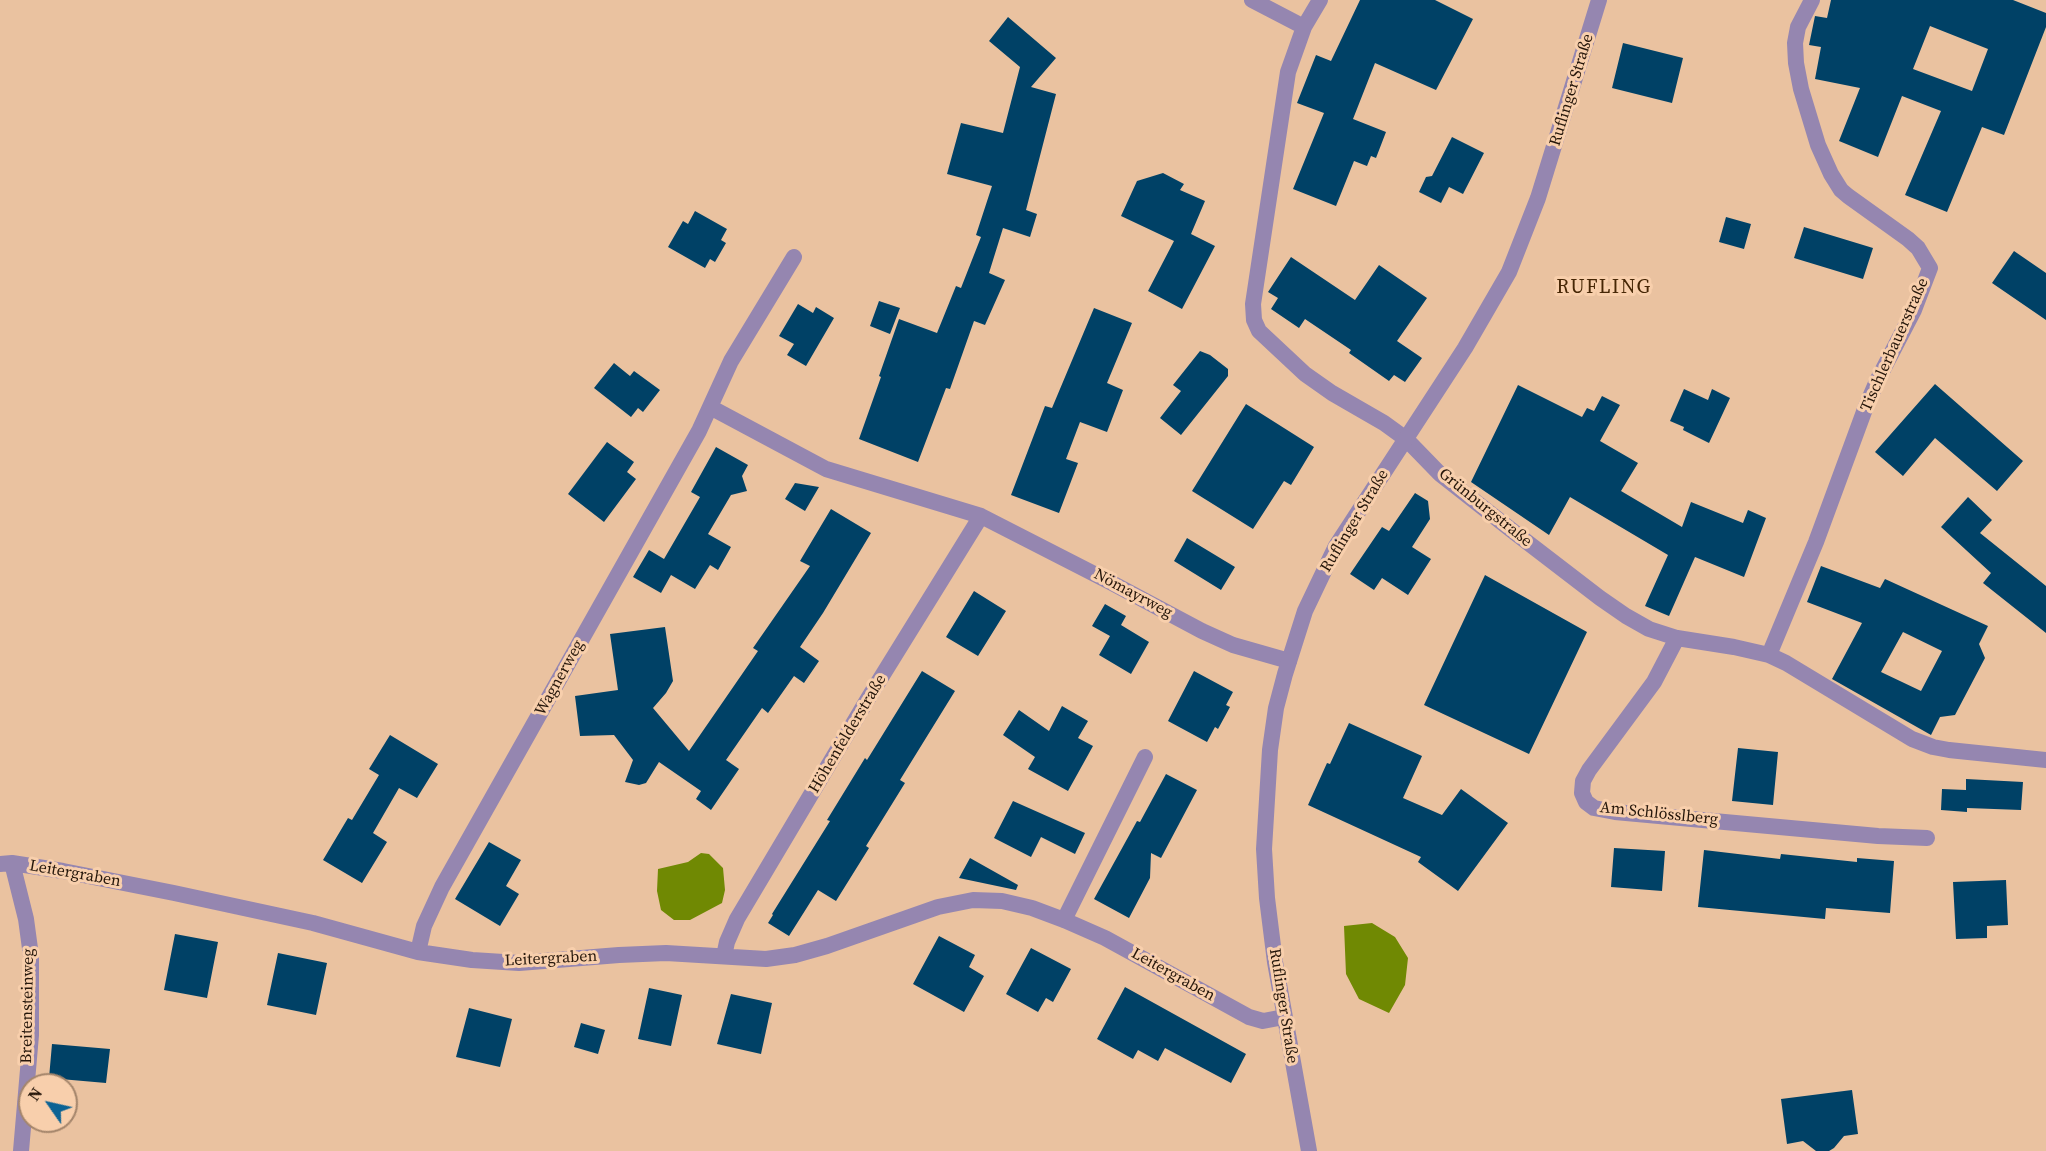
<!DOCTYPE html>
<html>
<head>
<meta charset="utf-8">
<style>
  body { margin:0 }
  #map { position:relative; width:2046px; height:1151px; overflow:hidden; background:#eac2a0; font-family:"Source Serif 4",serif }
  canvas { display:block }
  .north { position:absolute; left:18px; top:1073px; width:60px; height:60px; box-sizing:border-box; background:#f8cfac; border:2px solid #a4856b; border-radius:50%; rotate:304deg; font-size:16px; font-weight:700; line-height:24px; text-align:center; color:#25160a }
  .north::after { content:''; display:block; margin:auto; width:21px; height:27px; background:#0c6394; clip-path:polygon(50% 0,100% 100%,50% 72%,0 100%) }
</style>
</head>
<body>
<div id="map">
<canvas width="2046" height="1151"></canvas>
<div class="north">N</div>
</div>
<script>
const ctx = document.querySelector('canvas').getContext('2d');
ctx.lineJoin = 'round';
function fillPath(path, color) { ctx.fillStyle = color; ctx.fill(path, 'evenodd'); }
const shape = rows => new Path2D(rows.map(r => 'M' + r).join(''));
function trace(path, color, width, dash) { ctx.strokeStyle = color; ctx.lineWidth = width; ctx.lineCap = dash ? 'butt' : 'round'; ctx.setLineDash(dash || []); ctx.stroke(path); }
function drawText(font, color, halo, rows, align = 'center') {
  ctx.font = font + ' "Source Serif 4",serif'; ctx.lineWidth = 6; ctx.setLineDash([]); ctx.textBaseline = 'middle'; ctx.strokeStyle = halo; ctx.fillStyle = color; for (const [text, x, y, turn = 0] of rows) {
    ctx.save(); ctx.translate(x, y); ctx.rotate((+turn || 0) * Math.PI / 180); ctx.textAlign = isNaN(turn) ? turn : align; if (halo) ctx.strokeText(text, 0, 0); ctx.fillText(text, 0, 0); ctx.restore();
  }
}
const water = shape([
  [701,853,709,854,723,868,725,890,722,903,690,920,674,920,661,910,657,891,658,869,688,862],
  [1372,923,1395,937,1408,958,1405,985,1389,1013,1359,999,1346,974,1344,926]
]);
const building = shape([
  [1360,0,1435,0,1473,19,1436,90,1375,63,1353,119,1386,132,1376,158,1371,156,1367,166,1354,161,1336,206,1293,189,1324,113,1297,103,1316,55,1331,61],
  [1831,0,2013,0,2046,13,2046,27,2004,135,1982,127,1947,212,1905,195,1941,111,1902,96,1878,157,1839,141,1860,88,1815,79,1821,47,1809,45,1815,16,1827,18],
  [1930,26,1988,49,1972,91,1913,69],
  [1008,17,1056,58,1031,87,1056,94,1026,210,1037,214,1030,237,1003,228,989,273,1005,280,985,325,974,321,950,389,946,388,918,462,859,439,881,377,879,376,899,319,937,333,956,286,961,288,981,237,976,235,992,186,947,174,961,123,1003,133,1020,67,989,41],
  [1623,43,1683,58,1672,103,1612,88],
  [1452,137,1484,153,1463,194,1449,187,1441,203,1419,192,1426,177,1432,176],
  [1163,173,1184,184,1180,190,1205,201,1191,234,1215,246,1182,309,1148,291,1174,241,1121,216,1137,181],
  [695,211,727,229,721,240,726,243,715,262,710,259,705,268,668,247,683,221,688,224],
  [1726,217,1751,224,1744,249,1719,242],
  [1804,227,1873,248,1863,279,1794,258],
  [2014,251,2046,273,2046,320,1992,283],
  [1291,257,1355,300,1379,265,1427,298,1397,341,1422,358,1405,382,1394,375,1389,381,1349,353,1351,350,1305,319,1299,328,1271,309,1278,298,1268,292],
  [879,301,900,308,890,334,870,326],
  [798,304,813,313,816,307,834,318,806,366,787,355,794,344,779,336],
  [1094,308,1132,323,1107,383,1123,390,1107,432,1080,422,1066,459,1078,463,1059,513,1011,495,1045,406,1052,408],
  [1200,351,1210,355,1228,369,1228,376,1181,435,1160,418,1181,391,1173,385],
  [614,363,630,376,634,371,660,390,643,412,638,408,631,417,594,388],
  [1935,384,2023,461,1997,491,1935,438,1903,476,1875,452],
  [1518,385,1582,417,1587,408,1594,411,1602,396,1620,405,1600,441,1638,463,1621,491,1682,527,1691,502,1743,523,1748,510,1766,518,1744,577,1695,557,1669,616,1645,606,1668,555,1570,497,1549,535,1471,482],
  [1684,389,1708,400,1712,389,1730,398,1709,443,1683,430,1684,427,1670,421],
  [1246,404,1314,447,1291,485,1284,481,1253,529,1192,491],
  [607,442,634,462,627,472,636,479,604,522,568,494],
  [716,447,748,465,742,476,747,491,731,495,708,534,731,547,718,570,710,565,695,589,671,575,661,593,633,577,649,550,664,559,700,497,691,492],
  [795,483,819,487,805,511,785,499],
  [1415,493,1428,501,1430,519,1412,547,1431,559,1408,595,1382,578,1374,590,1350,574,1382,527,1389,531],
  [1968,497,1992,520,1980,533,2046,586,2046,633,1983,583,1991,573,1941,527],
  [831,509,871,533,823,613,800,647,819,661,804,683,794,676,768,713,762,708,726,760,739,769,711,810,696,799,701,791,659,762,646,783,639,785,625,782,633,760,614,735,580,736,575,696,618,690,610,634,665,627,673,681,666,693,653,708,689,751,758,651,753,648,810,566,800,561],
  [1187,538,1235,567,1221,590,1174,561],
  [1821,566,1880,588,1885,579,1988,626,1979,644,1985,658,1955,715,1940,717,1931,735,1832,679,1862,623,1807,602],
  [1903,632,1942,651,1921,691,1881,672],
  [1485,575,1587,632,1529,754,1424,705],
  [974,591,1006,611,978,656,946,637],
  [1105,604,1126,616,1121,625,1149,642,1131,674,1099,655,1110,636,1092,626],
  [922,671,955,691,900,780,905,783,866,846,869,848,836,901,818,890,789,936,768,923,773,915,772,914,830,821,827,820,865,758,867,760],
  [1194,671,1233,692,1226,705,1230,707,1218,729,1215,727,1207,742,1168,721],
  [1062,706,1088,721,1078,738,1093,746,1068,791,1028,769,1035,757,1003,735,1019,710,1049,731],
  [1349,723,1422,756,1403,798,1442,815,1461,789,1508,823,1458,891,1418,862,1421,857,1308,805,1327,763,1330,764],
  [390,735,438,764,417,798,399,788,373,833,387,842,362,883,323,860,348,818,352,820,379,775,369,769],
  [1738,748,1778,752,1773,805,1732,801],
  [1166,774,1197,790,1161,858,1151,853,1150,878,1129,918,1094,899,1137,821,1140,822],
  [1966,779,2023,782,2021,810,1967,808,1967,812,1941,810,1942,789,1966,790],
  [1013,801,1085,833,1075,854,1041,837,1031,857,994,838],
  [489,842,521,860,506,886,519,894,500,926,455,899],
  [1614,848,1665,851,1662,891,1611,887],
  [1704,850,1780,859,1781,854,1857,862,1857,858,1894,861,1890,913,1826,908,1825,919,1698,907],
  [970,858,1018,885,1016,890,959,878],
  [2006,880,2008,925,1987,926,1987,938,1956,939,1953,882],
  [175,934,218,942,207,998,164,990],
  [939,936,975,955,969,967,984,976,964,1012,913,984],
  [1031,948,1071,969,1053,1002,1046,998,1038,1012,1006,994],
  [278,953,327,963,316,1015,267,1005],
  [1125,987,1246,1054,1231,1083,1165,1048,1158,1061,1138,1050,1133,1059,1097,1039],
  [649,988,682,995,671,1046,638,1039],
  [731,994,772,1003,761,1054,717,1044],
  [469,1008,512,1019,500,1067,456,1057],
  [581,1023,605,1030,598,1054,574,1047],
  [52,1044,110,1049,106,1083,49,1078],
  [1852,1090,1858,1134,1844,1136,1834,1148,1829,1151,1816,1151,1803,1141,1787,1144,1781,1099]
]);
const minor = shape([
  [1252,0,1304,27],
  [1320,0,1304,27,1288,72,1253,304,1254,320,1259,331,1305,374,1332,393,1384,423,1406,439,1440,474,1514,532,1600,598,1626,616,1649,629,1677,638,1734,647,1769,655,1786,663,1912,739,1933,747,1949,750,2046,760],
  [710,407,826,469,981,516,1110,582,1202,631,1233,645,1289,661],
  [1677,638,1654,682,1589,770,1583,781,1582,793,1586,802,1594,808,1615,812,1878,836,1927,838],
  [1769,655,1816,542,1865,409,1877,381,1914,310,1930,268,1918,248,1908,239,1848,196,1841,190,1831,174,1818,145,1801,89,1796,63,1795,43,1798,27,1812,0],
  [12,863,26,919,31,956,31,1035,21,1151],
  [0,864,12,863,63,871,174,893,313,923,418,952,472,960,519,963,619,955,666,953,766,959,795,955,827,946,938,907,973,900,1002,901,1032,908,1064,920,1105,938,1249,1017,1263,1021,1284,1017],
  [1064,920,1145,757],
  [418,952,424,926,442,887,699,431,731,361,794,257],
  [724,956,727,942,737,919,869,697,981,516]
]);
const tertiary = shape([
  [1309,1151,1275,962,1267,898,1264,849,1270,750,1276,708,1285,674,1305,611,1336,546,1465,348,1509,272,1538,198,1599,0]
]);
const streetNames = [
  ["Ruflinger Straße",1572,90,-73],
  ["Tischlerbauerstraße",1895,345,-66],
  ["Grünburgstraße",1485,508,39],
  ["Ruflinger Straße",1355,521,-59],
  ["Nömayrweg",1133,594,28],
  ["Wagnerweg",560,678,-61],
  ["Höhenfelderstraße",848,734,-59],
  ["Am Schlösslberg",1659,814,6],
  ["Leitergraben",75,874,10],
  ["Leitergraben",551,959,-3],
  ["Leitergraben",1173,975,29],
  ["Breitensteinweg",28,1006,-89],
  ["Ruflinger Straße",1283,1006,81]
];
const quarterNames = [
  ["RUFLING",1604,288]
];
fillPath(water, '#708903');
fillPath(building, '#004166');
trace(minor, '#9586b0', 16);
trace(tertiary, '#9586b0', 16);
drawText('16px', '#25160a', '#f8cfac', streetNames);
ctx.letterSpacing = '1.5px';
drawText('20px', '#462605', '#f8cfac', quarterNames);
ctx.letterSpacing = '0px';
</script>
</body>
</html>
